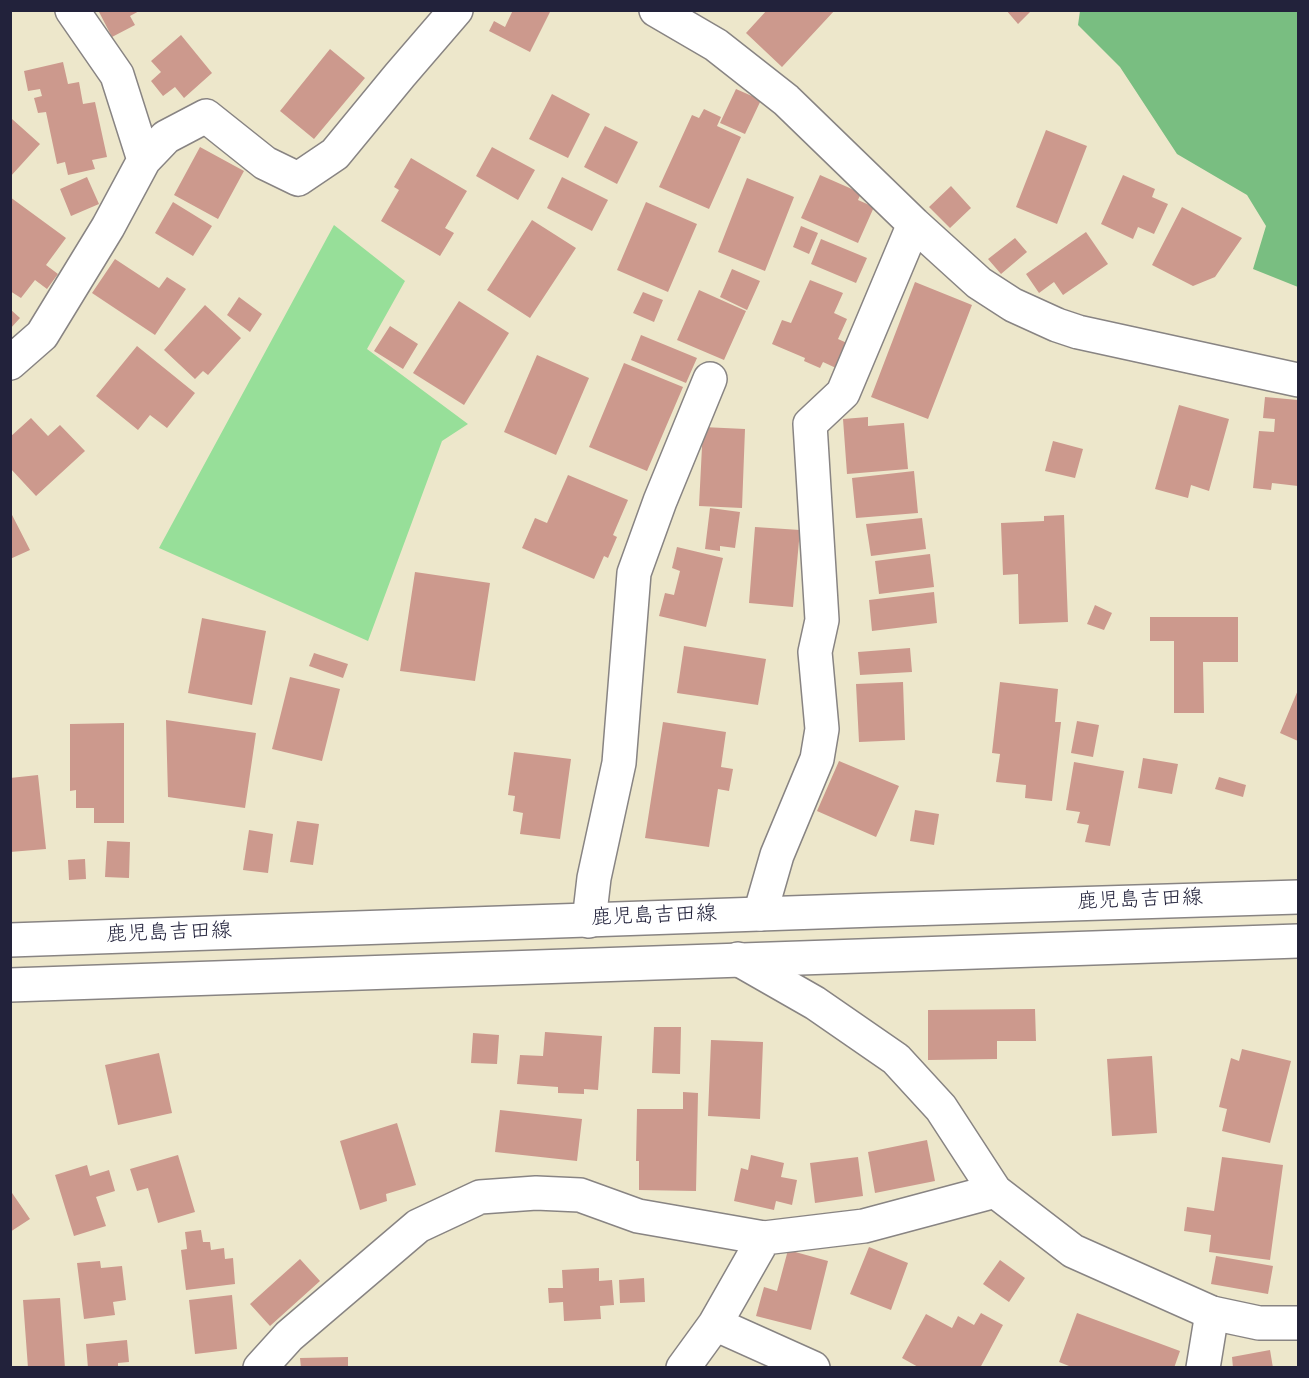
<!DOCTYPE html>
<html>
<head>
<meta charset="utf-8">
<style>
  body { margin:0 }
  #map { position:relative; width:1309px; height:1378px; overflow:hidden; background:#ede7cb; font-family:Kalam,sans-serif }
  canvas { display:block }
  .frame { position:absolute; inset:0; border:12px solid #22223b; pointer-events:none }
</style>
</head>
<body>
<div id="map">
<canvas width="1309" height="1378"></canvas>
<div class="frame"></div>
</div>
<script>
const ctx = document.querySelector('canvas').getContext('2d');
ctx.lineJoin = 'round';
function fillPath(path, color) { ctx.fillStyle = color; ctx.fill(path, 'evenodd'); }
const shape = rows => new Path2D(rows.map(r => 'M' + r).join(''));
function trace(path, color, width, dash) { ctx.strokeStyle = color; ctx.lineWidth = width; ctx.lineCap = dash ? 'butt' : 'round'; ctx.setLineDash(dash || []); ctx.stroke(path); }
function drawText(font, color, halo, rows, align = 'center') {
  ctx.font = font + ' Kalam,"Klee One",sans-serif'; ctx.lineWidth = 4.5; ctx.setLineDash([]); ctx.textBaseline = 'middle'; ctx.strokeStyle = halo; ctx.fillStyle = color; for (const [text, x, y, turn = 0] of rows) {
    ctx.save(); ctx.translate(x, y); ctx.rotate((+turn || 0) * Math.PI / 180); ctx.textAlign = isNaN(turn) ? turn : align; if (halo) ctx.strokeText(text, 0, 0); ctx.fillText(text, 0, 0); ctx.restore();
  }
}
const green = shape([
  [334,225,405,281,367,349,468,424,442,441,368,641,159,548]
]);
const forest = shape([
  [1080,11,1298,11,1298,287,1253,269,1266,226,1247,195,1177,154,1120,67,1078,25]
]);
const building = shape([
  [98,10,141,10,130,16,135,25,112,37],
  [513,10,551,10,530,52,489,31,494,21,505,27],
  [767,10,835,10,782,67,746,33],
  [1006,10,1032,10,1018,24],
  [181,35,212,73,184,98,175,87,163,96,151,81,161,72,151,61],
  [330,49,365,78,314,139,280,111],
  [63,62,68,84,79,82,83,104,95,102,107,157,92,160,95,169,68,175,65,162,57,164,46,112,38,113,34,98,42,96,40,89,28,91,24,71],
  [736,89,761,100,745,134,720,123],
  [552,94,590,114,568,158,529,139],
  [704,109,721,117,717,126,741,137,709,209,659,187,692,115,699,118],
  [12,119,40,144,10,177,10,121],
  [605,126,638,142,617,184,584,167],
  [1046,130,1087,146,1057,224,1016,207],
  [200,147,244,171,218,219,174,195],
  [492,147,535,170,518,200,476,176],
  [411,158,467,191,445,228,454,233,440,256,381,221,399,190,394,187],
  [820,175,861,193,858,200,874,207,858,243,801,218],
  [1123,175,1155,189,1152,197,1168,204,1154,234,1138,227,1133,239,1101,224],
  [87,177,99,204,71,216,60,189],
  [562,177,608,200,592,231,547,208],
  [747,178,794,197,765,271,718,252],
  [951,186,971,208,950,228,929,207],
  [10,197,66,238,46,265,58,274,47,289,35,280,21,298,10,291],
  [173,202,212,226,193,256,155,233],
  [646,202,697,224,668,292,617,270],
  [1182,207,1242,238,1215,277,1193,286,1152,265],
  [532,220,576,248,530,318,487,290],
  [801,226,818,233,809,254,793,247],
  [1086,232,1108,264,1063,295,1054,282,1039,293,1026,274],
  [1015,238,1027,252,1001,274,988,259],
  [821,239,867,258,856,283,811,264],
  [115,259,159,288,167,277,186,289,155,335,92,293],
  [732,269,760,281,747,310,720,297],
  [810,280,843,293,834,313,847,319,838,339,847,343,836,368,823,362,820,368,804,361,805,358,772,344,782,320,791,323],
  [915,282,972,305,928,419,871,397],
  [699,290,746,311,724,360,677,340],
  [643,292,663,300,654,322,633,313],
  [239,297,262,314,250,332,227,315],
  [459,301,509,333,464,405,413,373],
  [205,305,241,338,208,375,203,371,195,379,164,350],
  [10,309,20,318,10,329],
  [390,326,418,344,403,369,374,351],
  [641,335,697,358,686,383,631,360],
  [137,346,195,393,167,428,150,415,138,430,96,396],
  [537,355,589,378,556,455,504,432],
  [624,363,683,387,647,471,589,447],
  [1265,397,1298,400,1298,486,1272,483,1271,490,1253,488,1259,431,1274,432,1275,419,1263,418],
  [1179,405,1229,419,1209,491,1191,485,1188,498,1155,489],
  [868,417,868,426,904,423,908,469,847,474,843,419],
  [31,418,48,436,60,425,85,451,36,496,10,468,10,437],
  [703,427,745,429,742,508,699,506],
  [1053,441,1083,449,1075,478,1045,471],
  [914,471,918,513,856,518,852,478],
  [568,475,628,500,613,535,617,537,608,558,604,556,594,579,522,548,535,518,547,523],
  [710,508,740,512,735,548,720,546,720,551,705,549],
  [10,511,30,550,10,559],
  [1064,515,1068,622,1019,624,1018,574,1003,575,1001,523,1044,521,1044,516],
  [922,518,926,549,871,556,866,524],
  [755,527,800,530,793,607,749,603],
  [677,547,723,558,706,627,659,616,665,593,674,595,680,571,672,568],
  [930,554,934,587,879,594,875,561],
  [415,572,490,583,475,681,400,671],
  [934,592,937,623,872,631,869,600],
  [1095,605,1112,613,1104,630,1087,624],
  [1150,617,1238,617,1238,662,1203,662,1204,713,1174,713,1174,641,1150,641],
  [202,618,266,631,252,705,188,693],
  [684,646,766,659,758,705,677,693],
  [910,648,912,672,860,675,858,652],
  [314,653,348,664,343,678,309,666],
  [290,677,340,689,322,761,272,749],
  [903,682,905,740,859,742,856,684],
  [1000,682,1058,689,1055,722,1061,722,1052,801,1025,798,1026,785,996,782,1000,754,992,753],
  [1298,690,1298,741,1280,733],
  [166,720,256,733,245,808,168,797],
  [1077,721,1099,725,1093,757,1071,753],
  [663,722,726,732,721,767,733,769,729,791,718,789,709,847,645,838],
  [124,723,124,823,94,823,94,808,76,808,76,790,70,791,70,724],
  [514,752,571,759,560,839,520,834,523,813,513,811,515,796,508,795],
  [1143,758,1178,764,1172,794,1138,788],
  [839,761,899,786,876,837,817,811],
  [1074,762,1124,771,1110,846,1085,842,1089,825,1077,823,1080,812,1066,810],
  [38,775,46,849,10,852,10,778],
  [1219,777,1246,785,1243,797,1215,789],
  [915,810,939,814,934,845,910,841],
  [297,821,319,824,313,865,290,862],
  [249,830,273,834,268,873,243,870],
  [107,841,130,842,129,878,105,877],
  [85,859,86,879,69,880,68,860],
  [1035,1009,1036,1041,997,1041,997,1059,928,1060,928,1010],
  [654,1027,681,1027,680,1074,652,1073],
  [545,1032,602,1036,598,1090,584,1089,584,1094,558,1093,558,1087,517,1084,520,1055,543,1056],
  [473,1033,499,1035,497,1064,471,1063],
  [711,1040,763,1042,760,1119,708,1116],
  [1242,1049,1291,1061,1270,1143,1222,1131,1227,1109,1219,1107,1231,1058,1239,1061],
  [159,1053,172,1113,118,1125,105,1065],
  [1152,1056,1157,1133,1112,1136,1107,1059],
  [683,1092,698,1093,696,1191,639,1190,639,1161,636,1161,637,1109,683,1109],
  [500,1110,582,1119,577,1161,495,1152],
  [397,1123,416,1185,386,1194,387,1201,360,1210,340,1141],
  [927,1140,935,1181,875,1193,868,1152],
  [178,1155,195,1212,158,1223,148,1188,137,1191,130,1169],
  [751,1155,784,1163,781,1177,797,1180,792,1205,776,1201,774,1210,734,1201,741,1168,748,1170],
  [858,1157,863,1196,815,1203,810,1163],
  [1222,1157,1283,1165,1270,1260,1209,1252,1211,1235,1184,1231,1187,1207,1214,1211],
  [87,1165,90,1176,109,1170,115,1191,96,1197,106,1226,74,1236,55,1175],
  [10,1190,30,1219,10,1232],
  [201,1230,203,1242,210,1242,211,1250,224,1248,225,1259,233,1258,235,1284,186,1290,181,1250,187,1249,185,1232],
  [869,1247,908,1263,891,1310,850,1294],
  [788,1250,828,1261,811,1330,756,1316,764,1287,777,1291],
  [1216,1256,1273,1266,1268,1294,1211,1284],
  [300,1259,320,1281,270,1326,250,1304],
  [1000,1260,1025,1278,1009,1302,983,1284],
  [100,1261,101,1268,122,1266,126,1300,113,1302,115,1315,84,1319,77,1263],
  [599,1268,599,1281,612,1280,614,1305,600,1306,601,1319,564,1321,563,1302,549,1303,548,1288,563,1288,562,1270],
  [644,1278,645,1302,620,1303,619,1280],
  [232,1295,237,1349,195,1354,189,1300],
  [60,1298,65,1368,28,1368,23,1300],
  [981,1313,1003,1325,980,1368,920,1368,902,1358,926,1314,952,1328,958,1316,974,1325],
  [1077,1313,1180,1351,1174,1368,1074,1368,1059,1362],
  [127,1340,129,1362,118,1363,118,1368,88,1368,86,1344],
  [1270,1350,1273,1368,1233,1368,1232,1357],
  [348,1357,348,1368,301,1368,300,1358]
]);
const minor = shape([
  [72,10,117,75,144,160],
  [656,10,716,45,786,100,914,224,979,283,1013,305,1057,325,1078,332,1298,380],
  [10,363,42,335,108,227,144,160,166,137,206,116,265,163,298,179,335,154,400,75,456,10],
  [760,914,777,855,817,759,822,729,815,652,822,620,810,424,843,393,914,224],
  [589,921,594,878,619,763,634,573,660,501,710,379],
  [715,1324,813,1368],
  [260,1368,289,1336,418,1226,480,1197,536,1193,580,1195,638,1216,764,1238,864,1226,995,1191],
  [683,1368,715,1324,764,1238],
  [1203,1368,1212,1313]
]);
const tertiary = shape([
  [738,959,815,1003,896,1059,941,1108,995,1191,1073,1251,1212,1313,1259,1323,1298,1323]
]);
const primary = shape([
  [10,940,875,910,1298,897],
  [10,985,1298,941]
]);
const streetNames = [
  ["鹿児島吉田線",1140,902,-2],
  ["鹿児島吉田線",654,918,-2],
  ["鹿児島吉田線",169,935,-2]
];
fillPath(green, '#97df99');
fillPath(forest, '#79be81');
fillPath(building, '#cc998d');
trace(minor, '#888483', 36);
trace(tertiary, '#888483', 36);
trace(primary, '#888483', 36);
trace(minor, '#fff', 33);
trace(tertiary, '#fff', 33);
trace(primary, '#fff', 33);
drawText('21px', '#22223b', '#fff', streetNames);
</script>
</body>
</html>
